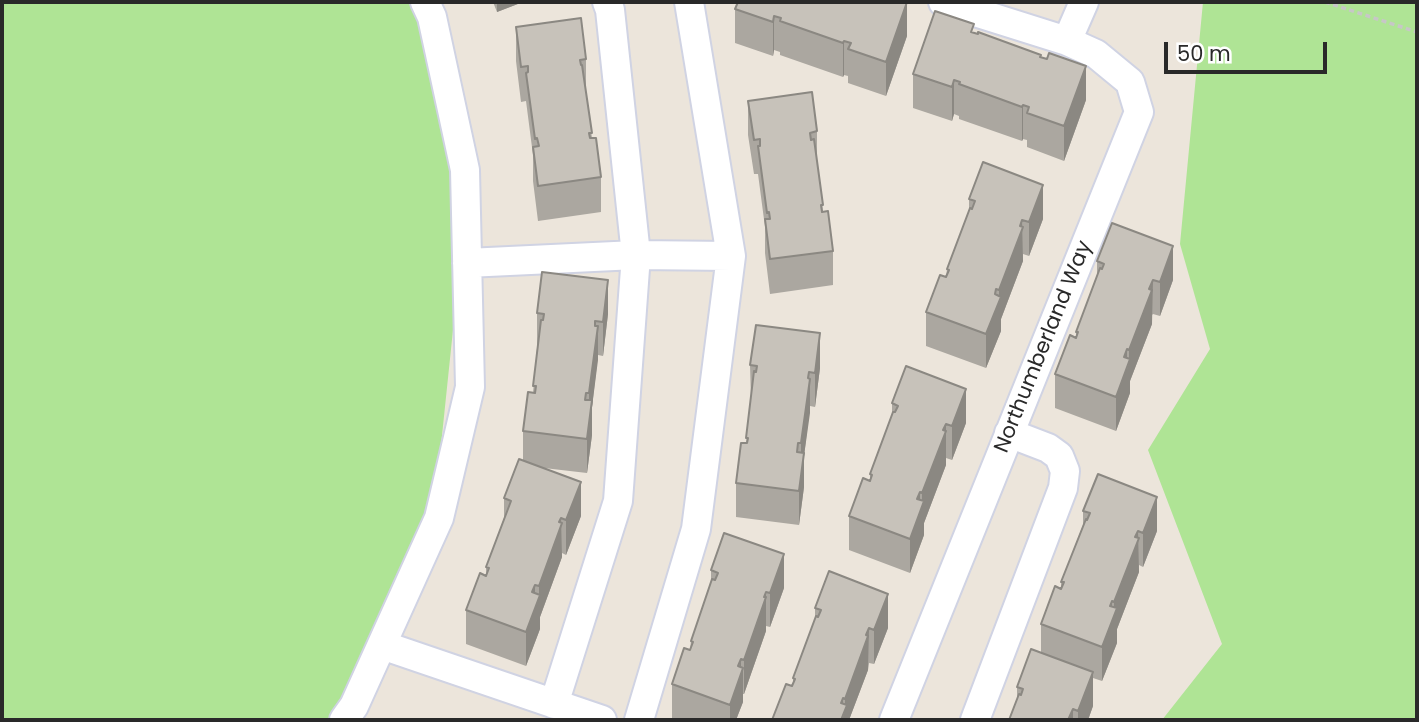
<!DOCTYPE html>
<html>
<head>
<meta charset="utf-8">
<style>
  body { margin:0 }
  #map { position:relative; width:1419px; height:722px; overflow:hidden; background:#ece5db; font-family:Poppins,sans-serif }
  canvas { display:block }
  .frame { position:absolute; inset:0; border:4px solid #292929; pointer-events:none }
  .scale { position:absolute; left:1164px; top:42px; width:163px; height:32px; box-sizing:border-box; border:4px solid #292929; border-top:0; padding-left:9px; font-size:21px; line-height:24px; white-space:nowrap; color:#292929; -webkit-text-stroke:5px #fff; paint-order:stroke }
</style>
</head>
<body>
<div id="map">
<canvas width="1419" height="722"></canvas>
<div class="frame"></div>
<div class="scale">50 m</div>
</div>
<script>
const ctx = document.querySelector('canvas').getContext('2d');
ctx.lineJoin = 'round';
function fillPath(path, color) { ctx.fillStyle = color; ctx.fill(path, 'evenodd'); }
const shape = rows => new Path2D(rows.map(r => 'M' + r).join(''));
function trace(path, color, width, dash) { ctx.strokeStyle = color; ctx.lineWidth = width; ctx.lineCap = dash ? 'butt' : 'round'; ctx.setLineDash(dash || []); ctx.stroke(path); }
function drawText(font, color, halo, rows, align = 'center') {
  ctx.font = font + ' Poppins,sans-serif'; ctx.lineWidth = 6; ctx.setLineDash([]); ctx.textBaseline = 'middle'; ctx.strokeStyle = halo; ctx.fillStyle = color; for (const [text, x, y, turn = 0] of rows) {
    ctx.save(); ctx.translate(x, y); ctx.rotate((+turn || 0) * Math.PI / 180); ctx.textAlign = isNaN(turn) ? turn : align; if (halo) ctx.strokeText(text, 0, 0); ctx.fillText(text, 0, 0); ctx.restore();
  }
}
const green = shape([
  [2,2,411,2,426,36,463,234,436,493,332,720,2,720],
  [1203,2,1417,2,1417,720,1162,720,1222,644,1148,450,1210,349,1180,244]
]);
const path = shape([
  [1325,2,1417,32]
]);
const minor = shape([
  [943,2,1067,41],
  [467,263,636,255,731,256],
  [382,645,602,720],
  [554,704,618,501,636,255,610,10,607,2],
  [344,720,354,706,439,518,470,387,465,170,432,17,425,2],
  [639,720,696,529,731,256,689,2],
  [894,720,1139,112,1130,82,1096,54,1067,41,1084,2],
  [975,720,1063,488,1065,471,1059,456,1048,448,1009,433]
]);
const wall = shape([
  [493,2,523,2,497,12],
  [735,9,907,36,886,96,848,83,848,76,844,75,843,77,780,55,780,52,774,50,773,56,735,43],
  [516,27,586,59,586,93,592,138,601,177,601,212,538,221,533,181,533,155,526,101,521,102,516,61],
  [974,33,1041,57,1086,100,1064,161,1027,147,1027,140,1023,139,1022,141,959,119,959,116,954,114,952,121,913,108,913,74],
  [748,101,817,131,817,165,823,211,833,251,833,285,770,294,765,253,765,227,758,174,754,174,748,135],
  [969,199,1043,219,1029,256,1023,254,1023,261,1001,319,1001,331,986,368,926,346,926,312,946,277,947,269,969,212],
  [1097,261,1173,280,1160,316,1153,314,1152,315,1152,324,1130,381,1130,393,1116,431,1055,408,1055,374,1076,337,1076,332,1097,275],
  [537,313,608,314,603,356,598,355,592,407,592,435,587,473,544,468,581,516,566,555,562,553,562,557,540,617,540,629,526,666,466,644,466,610,486,576,486,567,504,518,504,498,523,461,523,431,533,393,537,348],
  [750,365,820,368,815,407,810,406,804,456,804,487,799,525,736,517,736,483,746,443,751,399],
  [892,403,966,423,952,460,946,458,946,465,924,523,924,535,910,573,849,550,849,516,870,481,870,474,892,416],
  [1083,511,1157,531,1143,567,1139,565,1139,572,1117,629,1117,643,1102,681,1093,678,1093,706,1088,720,1009,720,1017,700,1017,687,1041,653,1041,624,1061,589,1061,582,1083,525],
  [711,570,784,588,770,627,766,626,766,631,744,694,743,694,743,702,736,720,677,720,672,718,672,684,690,650,691,641,711,583],
  [815,608,888,628,874,664,869,663,868,670,849,720,772,720,793,684,793,678,815,620]
]);
const shadedWall = shape([
  [497,2,523,2,497,12],
  [907,2,907,36,886,96,886,62],
  [774,16,774,50,773,56,773,22],
  [844,41,844,75,843,77,843,43],
  [1086,66,1086,100,1064,161,1064,126],
  [954,80,954,114,952,121,952,87],
  [1023,105,1023,139,1022,141,1022,107],
  [1043,185,1043,219,1029,256,1029,222],
  [1022,220,1023,261,1001,319,1001,331,986,368,986,334,995,294,996,289,996,308,999,302,999,290],
  [1173,246,1173,280,1160,316,1160,282],
  [608,280,608,314,603,356,603,322],
  [1153,280,1152,324,1130,381,1130,393,1116,431,1116,397,1124,357,1127,349,1127,369,1129,363,1129,350],
  [598,326,598,360,592,407,592,435,587,473,587,439,589,420,589,393],
  [820,333,820,368,815,407,815,373],
  [809,372,809,388,810,379,810,413,804,456,804,487,799,525,799,491,801,473,801,443],
  [966,389,966,423,952,460,952,426],
  [946,424,946,465,924,523,924,535,910,573,910,539,917,499,920,492,920,512,922,505,922,493],
  [581,482,581,516,566,555,566,520],
  [1157,497,1157,531,1143,567,1143,533],
  [561,518,562,557,540,617,540,629,526,666,526,632,532,592,535,585,535,608,539,598,539,586],
  [1138,531,1139,572,1117,629,1117,643,1102,681,1102,647,1110,606,1112,601,1112,620,1114,616,1114,602],
  [784,554,784,588,770,627,770,593],
  [766,592,766,631,744,694,744,660],
  [888,594,888,628,874,664,874,630],
  [869,628,868,670,849,720,841,720,841,703,843,698,843,717,845,711,845,699],
  [741,659,741,674,743,668,743,702,736,720,730,720,730,705],
  [1093,672,1093,706,1088,720,1078,720,1078,711],
  [1073,709,1073,720,1068,720]
]);
const building = shape([
  [738,2,907,2,886,62,848,49,851,43,844,41,843,43,780,21,781,18,774,16,773,22,735,9,738,2],
  [935,11,974,24,971,32,978,34,978,32,1041,55,1040,57,1047,59,1049,53,1086,66,1064,126,1027,113,1029,107,1023,105,1022,107,959,84,960,82,954,80,952,87,913,74,935,11],
  [581,18,586,59,580,60,581,65,582,65,592,133,589,133,590,138,596,138,601,177,538,186,533,147,539,146,537,138,535,139,526,73,528,72,528,66,521,67,516,27,581,18],
  [812,92,817,131,810,133,811,140,814,139,823,205,821,205,822,212,828,211,833,251,770,259,765,219,770,219,769,212,767,213,758,146,760,146,760,139,754,140,748,101,812,92],
  [983,162,1043,185,1029,222,1022,220,1020,226,1023,227,999,290,996,289,995,294,1001,297,986,334,926,312,940,275,946,277,949,270,947,269,970,208,972,209,975,201,969,199,983,162],
  [1112,223,1173,246,1160,282,1153,280,1149,289,1152,290,1129,350,1127,349,1124,357,1130,359,1116,397,1055,374,1070,335,1076,338,1078,332,1076,332,1100,268,1102,269,1104,264,1097,261,1112,223],
  [542,272,608,280,603,322,595,321,595,326,598,326,589,393,586,393,585,400,592,400,587,439,523,431,528,392,535,393,536,386,533,386,541,320,543,320,544,314,537,313,542,272],
  [756,325,820,333,815,373,809,372,808,378,810,379,801,443,798,443,797,452,804,453,799,491,736,483,741,443,747,443,748,438,746,438,754,371,756,372,757,366,750,365,756,325],
  [906,366,966,389,952,426,946,424,943,430,946,431,922,493,920,492,917,499,924,501,910,539,849,516,863,478,870,481,872,475,870,474,893,412,895,412,898,406,892,403,906,366],
  [519,459,581,482,566,520,561,518,559,522,562,523,539,586,535,585,532,592,540,595,526,632,466,610,480,573,486,576,489,568,486,567,511,501,504,498,519,459],
  [1098,474,1157,497,1143,533,1138,531,1135,537,1139,538,1114,602,1112,601,1110,606,1117,608,1102,647,1041,624,1055,586,1061,589,1064,582,1061,582,1086,519,1087,520,1090,513,1083,511,1098,474],
  [724,533,784,554,770,593,766,592,764,597,766,597,744,660,741,659,738,666,743,668,730,705,672,684,684,648,690,650,693,642,691,641,712,579,715,580,718,573,711,570,724,533],
  [829,571,888,594,874,630,869,628,866,635,868,636,845,699,843,698,841,703,847,705,841,720,772,720,786,684,792,686,795,679,793,678,816,616,818,617,821,610,815,608,829,571],
  [1031,649,1093,672,1078,711,1073,709,1068,720,1009,720,1019,694,1021,695,1023,689,1017,687,1031,649]
]);
const streetNames = [
  ["Northumberland Way",1044,347,-68]
];
fillPath(green, '#afe495');
trace(minor, '#d0d3e3', 32);
trace(path, '#c7c7c7', 3.5, [5, 3.5]);
trace(minor, '#fff', 28);
fillPath(wall, '#aba7a0');
fillPath(shadedWall, '#8b8882');
fillPath(building, '#c7c2ba');
trace(building, '#8b8882', 2);
drawText('21px', '#292929', '#fff', streetNames);
</script>
</body>
</html>
